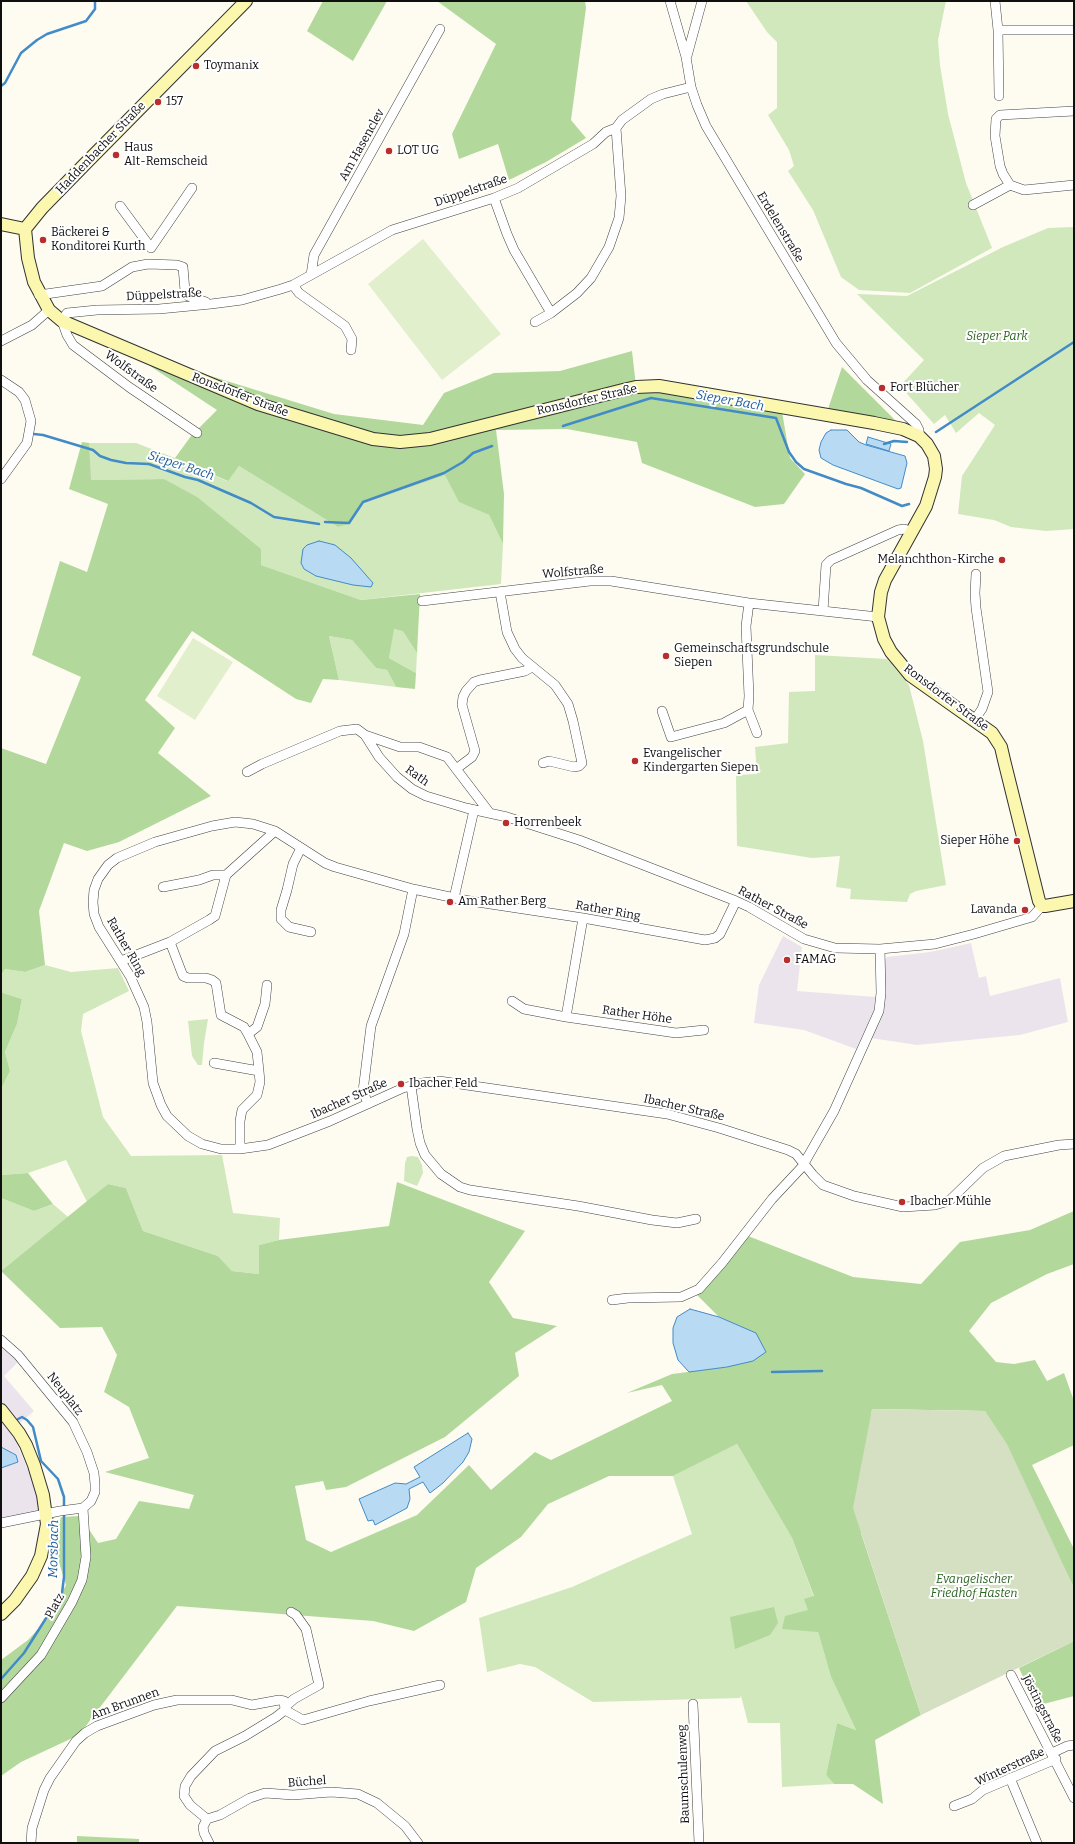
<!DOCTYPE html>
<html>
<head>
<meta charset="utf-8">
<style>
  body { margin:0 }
  #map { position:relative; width:1075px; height:1844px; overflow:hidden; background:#fefcf1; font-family:Bitter,serif }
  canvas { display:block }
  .frame { position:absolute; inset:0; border:2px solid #0f0f0f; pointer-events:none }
</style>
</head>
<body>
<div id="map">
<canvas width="1075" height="1844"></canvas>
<div class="frame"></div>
</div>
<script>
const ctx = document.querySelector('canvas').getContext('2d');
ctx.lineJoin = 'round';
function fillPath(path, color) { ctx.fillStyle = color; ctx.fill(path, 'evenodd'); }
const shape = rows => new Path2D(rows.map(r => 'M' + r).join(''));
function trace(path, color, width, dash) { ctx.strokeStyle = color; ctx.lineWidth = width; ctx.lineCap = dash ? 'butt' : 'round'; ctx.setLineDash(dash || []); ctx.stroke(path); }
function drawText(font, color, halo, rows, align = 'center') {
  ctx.font = font + ' Bitter,serif'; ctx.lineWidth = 4; ctx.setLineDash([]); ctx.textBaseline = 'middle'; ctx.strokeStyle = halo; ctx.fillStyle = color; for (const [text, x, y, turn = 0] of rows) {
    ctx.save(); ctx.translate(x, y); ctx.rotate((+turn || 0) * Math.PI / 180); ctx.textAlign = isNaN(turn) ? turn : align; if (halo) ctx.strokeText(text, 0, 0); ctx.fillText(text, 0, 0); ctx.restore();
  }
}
const industrial = shape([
  [783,936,802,947,797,991,876,997,874,1010,856,1049,804,1030,754,1023,759,985],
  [971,943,979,978,986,976,990,996,1060,978,1068,1022,1020,1035,917,1045,871,1038,884,997,885,960,887,957,930,952],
  [1,1335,25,1355,4,1376,34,1411,11,1431,42,1501,41,1520,9,1523,1,1526]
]);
const green = shape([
  [746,1,946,1,938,40,940,65,948,114,966,183,992,248,910,293,859,290,841,277,813,210,788,171,794,166,789,150,768,115,777,108,777,42,767,32],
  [1074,227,1074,529,1046,531,1011,527,994,520,958,514,962,476,995,425,979,413,956,433,945,415,934,424,900,386,924,360,857,294,907,296,1003,247,1048,228],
  [89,443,136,443,175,458,227,481,239,466,338,527,350,524,364,503,445,474,460,502,489,515,503,544,501,584,361,600,261,565,164,479,90,480],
  [393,629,403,630,417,653,416,673,389,658],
  [329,636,352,640,376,668,387,670,396,687,339,680],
  [815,655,887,659,909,685,923,741,946,885,916,891,910,894,907,902,850,899,851,889,836,887,840,856,812,858,737,846,736,775,757,774,755,747,788,743,789,692,815,691],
  [45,965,71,972,118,968,129,991,83,1014,81,1031,103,1117,131,1156,222,1155,233,1213,280,1218,279,1240,259,1245,259,1274,232,1271,218,1256,143,1231,126,1188,108,1184,87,1202,66,1160,28,1173,1,1175,1,1089,10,1071,5,1052,17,1024,22,999,3,993,1,989,1,975,5,969,25,972],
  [208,1019,204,1043,202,1065,198,1065,192,1056,188,1021],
  [412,1156,418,1157,422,1165,423,1173,417,1186,404,1181,405,1163,407,1157],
  [1,1198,34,1211,53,1204,68,1217,1,1271],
  [737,1444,792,1538,814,1597,818,1632,831,1677,856,1730,837,1723,826,1775,834,1784,782,1787,780,1723,748,1723,741,1696,740,1698,593,1702,535,1667,520,1664,487,1672,479,1618,572,1587,692,1534,673,1476]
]);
const forest = shape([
  [323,1,387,1,353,61,307,31],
  [437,1,585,1,586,8,571,120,586,138,546,162,509,180,498,144,459,159,452,134,496,44],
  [632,351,636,386,782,412,790,458,805,474,784,504,755,507,642,463,637,442,567,429,496,430,504,494,503,544,489,515,459,502,445,475,364,503,350,524,338,527,239,466,228,481,175,458,191,436,217,410,150,366,191,370,334,414,423,425,444,393,494,373,560,371],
  [842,367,896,421,828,409],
  [82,442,89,443,91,480,164,479,197,497,261,549,261,565,361,600,420,594,417,653,403,631,394,629,389,658,416,673,415,689,396,687,387,670,376,668,352,640,329,636,339,680,323,679,311,703,296,699,192,631,145,700,175,728,158,753,211,796,119,842,87,851,64,843,39,911,45,965,25,972,5,969,1,975,1,748,46,764,81,677,32,655,60,561,87,572,108,504,69,489],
  [1,989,3,993,22,999,17,1024,5,1052,10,1071,1,1089],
  [28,1173,53,1204,34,1211,1,1198,1,1175],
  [397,1182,525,1231,489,1282,513,1318,557,1326,515,1353,519,1376,445,1437,346,1487,326,1490,323,1481,295,1486,306,1540,331,1552,417,1515,469,1465,491,1490,535,1452,551,1460,672,1401,662,1385,627,1393,672,1374,727,1367,766,1352,755,1333,719,1317,695,1293,748,1236,853,1277,921,1284,960,1242,1030,1230,1074,1211,1074,1264,1047,1274,991,1303,969,1331,996,1362,1014,1364,1035,1360,1047,1381,1064,1373,1074,1401,1074,1445,1032,1465,1074,1549,1074,1588,985,1411,872,1409,861,1533,921,1715,875,1740,883,1804,853,1784,834,1784,826,1775,837,1723,856,1730,831,1677,818,1632,782,1629,785,1616,808,1610,804,1599,814,1596,792,1538,737,1444,673,1476,609,1476,548,1504,521,1537,476,1568,466,1602,414,1631,373,1621,177,1606,79,1735,21,1762,1,1776,1,1660,28,1640,49,1617,66,1585,53,1543,61,1517,80,1516,98,1543,116,1539,139,1501,189,1509,194,1495,105,1472,149,1458,129,1407,104,1392,117,1355,102,1327,60,1328,1,1271,108,1184,126,1188,143,1231,218,1256,232,1271,259,1274,259,1245,279,1240,389,1226],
  [774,1607,778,1623,770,1635,735,1649,730,1617],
  [1074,1641,1074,1696,1036,1706,1019,1668],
  [77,1836,139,1839,139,1843,77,1843]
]);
const cemetery = shape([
  [872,1409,985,1411,1007,1444,1074,1588,1074,1641,921,1715,853,1508]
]);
const pitch = shape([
  [423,239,501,334,442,380,368,284],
  [193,638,233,662,195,720,157,696]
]);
const water = shape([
  [831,430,847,430,859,442,866,445,905,456,907,463,901,488,898,489,833,465,821,458,819,450,821,442,826,433,831,430],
  [868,437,891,444,889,451,866,444,868,437],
  [319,541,335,545,351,558,373,583,371,587,353,585,316,576,304,569,301,563,303,549,307,545,319,541],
  [690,1309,719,1317,756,1333,766,1352,753,1361,727,1367,689,1372,678,1360,673,1343,673,1328,677,1317,690,1309],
  [468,1433,472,1439,469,1452,463,1462,443,1483,430,1493,423,1482,409,1489,410,1499,407,1508,375,1525,373,1520,368,1521,359,1499,395,1483,406,1484,420,1477,414,1467,468,1433],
  [1,1447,16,1455,18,1462,1,1468,1,1447]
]);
const stream = shape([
  [1,86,5,83,21,53,37,40,47,34,86,21,95,9,95,1],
  [563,426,651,398,776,418,789,452,796,462,804,469,846,484,861,488,902,506,909,504],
  [936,432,1074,342],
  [34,434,43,435,93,450,100,456,111,460,126,463,149,464,185,477,198,480,251,503,274,517,319,524],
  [884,444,894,441,907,442],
  [325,522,349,523,363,502,444,473,463,462,473,453,492,446],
  [772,1372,822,1371],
  [18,1419,22,1417,27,1420,33,1427,41,1461,58,1479,64,1497,64,1508],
  [1,1679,24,1653,62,1593,64,1577,64,1513]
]);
const street = shape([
  [670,1,686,57,691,87,697,105,706,126,836,343,867,380,916,424,919,430,919,436],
  [995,1,998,30,1074,30],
  [998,30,999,96],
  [687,56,702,1],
  [1074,111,1000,115,996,119,995,136,1000,166,1003,174,1010,185,1024,190,1074,185],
  [494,198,507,234,514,250,551,313],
  [973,205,1010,185],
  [120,206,151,248,192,188],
  [311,275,314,255,440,29],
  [293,285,299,293,345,326,352,339,351,350],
  [39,295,102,286,132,267,148,264,177,265,183,267,185,291,188,296,206,302],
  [535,322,551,313,577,293,591,278,609,247,619,218,621,196,616,128],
  [1,341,32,325,49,310],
  [1,380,19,392,25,400,31,421,27,443,1,479],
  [197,433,129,387,73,345,67,335,62,321,67,313,97,310,159,309,211,304,242,300,281,289,293,285,392,230,494,198,518,188,593,144,606,132,616,128,622,120,651,99,663,94,691,87],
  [500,592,507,632,515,649,522,658,555,685,568,704,573,721,582,763,579,766,574,767,549,761,543,763],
  [422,601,590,581,611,581,749,603,878,617],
  [749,603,746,626,749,696,748,710,757,733],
  [823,611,826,565,831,560,898,530,904,529,912,532],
  [662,711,671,737,724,723,748,710],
  [975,719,982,709,988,692,976,608,975,593,976,574],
  [365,735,400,747,419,747,447,757,489,812],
  [456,769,472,757,475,751,462,705,463,697,466,691,474,682,480,680,525,671,532,667],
  [247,772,262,764,340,731,357,729,365,735,379,757,397,777,412,789,426,796,466,808,507,817,579,840,736,901,749,907,804,939,835,948,880,949,935,944,974,934,1032,917,1042,906],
  [301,848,293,864,287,890,281,910,281,919,289,927,311,932],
  [163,887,199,880,213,875,226,875],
  [454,898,474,810],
  [736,901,720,934,715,938,705,940,583,918,464,900,413,889,335,867,325,863,275,831,253,824,235,822,212,826,155,842,117,858,108,865,98,879,94,890,93,902,94,914,99,927,130,976,144,1007,147,1022,153,1083,161,1105,167,1116,188,1136,202,1144,221,1149,240,1149,268,1145,330,1121,403,1088,422,1083,439,1081,667,1114,719,1128,788,1150,796,1154,813,1175,823,1185,854,1196,903,1207,935,1205,949,1201,983,1168,1004,1156,1059,1145,1074,1144],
  [170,942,209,920,215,916,226,875,275,831],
  [121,961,170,942,183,976,188,978,206,978,212,980,216,983,221,1015,244,1027,248,1034,257,1052,259,1071],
  [512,1001,524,1009,566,1017,583,918],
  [566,1017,676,1033,704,1030],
  [248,1034,257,1027,265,1004,267,985],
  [214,1063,259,1071,260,1082,257,1095,242,1110,240,1121,240,1149],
  [411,1086,417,1129,420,1143,425,1155,441,1174,460,1187,470,1190,578,1206,652,1220,677,1223,696,1219],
  [368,1104,363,1091,371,1026,404,934,413,889],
  [612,1300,628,1298,681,1297,699,1289,722,1263,772,1199,802,1167,834,1111,879,1011,881,993,880,949],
  [1,1340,18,1355,73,1422,87,1452,94,1473,95,1484,95,1492,91,1501,83,1508,60,1511,1,1523],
  [1011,1675,1074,1798],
  [1,1698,41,1655,72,1602,82,1580,86,1557,83,1508],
  [693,1704,699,1843],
  [286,1706,294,1699,319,1685,306,1629,296,1615,291,1612],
  [285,1710,303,1720,369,1701,440,1685],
  [1052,1753,1067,1746,1074,1745],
  [1010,1778,1037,1843],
  [954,1806,972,1799,983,1790,1056,1759],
  [31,1843,32,1828,44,1790,50,1778,76,1741,85,1733,97,1726,154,1705,177,1700,232,1700,252,1705,279,1700,284,1701,285,1710,276,1717,245,1736,215,1751,191,1776,185,1786,184,1796,190,1805,207,1819],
  [209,1843,204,1833,203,1827,207,1819,220,1815,250,1798,265,1793,293,1795,331,1792,358,1794,377,1803,405,1826,418,1843]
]);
const secondary = shape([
  [1,224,25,229],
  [25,229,28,258,34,282,49,310,62,321,258,404,373,439,400,442,430,439,623,390,636,387,659,386,874,423,903,429,919,436,927,444,934,456,936,469,935,477,926,506,885,580,881,592,878,617,884,639,891,652,910,675,992,733,1001,747,1004,760,1039,901,1042,906,1045,906,1074,901],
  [25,229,42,208,84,165,246,1],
  [1,1410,19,1433,26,1445,34,1465,43,1495,47,1524,41,1556,32,1576,15,1600,1,1614]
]);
const markers = [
  [196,66,4,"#b92e2d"],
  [158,102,4,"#b92e2d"],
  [389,151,4,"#b92e2d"],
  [116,155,4,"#b92e2d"],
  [43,240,4,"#b92e2d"],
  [882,388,4,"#b92e2d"],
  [1002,560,4,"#b92e2d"],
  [666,656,4,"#b92e2d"],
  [635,761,4,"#b92e2d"],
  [506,823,4,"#b92e2d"],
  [1017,841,4,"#b92e2d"],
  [450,902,4,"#b92e2d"],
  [1025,910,4,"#b92e2d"],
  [787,960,4,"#b92e2d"],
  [401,1084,4,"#b92e2d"],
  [902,1202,4,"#b92e2d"]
];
const poiNames = [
  ["Toymanix",204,66],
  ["157",166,102],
  ["Haus",124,148],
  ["Alt-Remscheid",124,162],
  ["LOT UG",397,151],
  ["Bäckerei &",51,233],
  ["Konditorei Kurth",51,247],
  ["Fort Blücher",890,388],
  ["Melanchthon-Kirche",994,560,"right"],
  ["Gemeinschaftsgrundschule",674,649],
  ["Siepen",674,663],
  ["Evangelischer",643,754],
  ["Kindergarten Siepen",643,768],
  ["Horrenbeek",514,823],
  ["Sieper Höhe",1009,841,"right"],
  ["Am Rather Berg",458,902],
  ["Lavanda",1017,910,"right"],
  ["FAMAG",795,960],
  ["Ibacher Feld",409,1084],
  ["Ibacher Mühle",910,1202]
];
const streetNames = [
  ["Am Hasenclev",362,145,-61],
  ["Haddenbacher Straße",101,148,-46],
  ["Düppelstraße",471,191,-19],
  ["Erdelenstraße",780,227,59],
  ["Düppelstraße",164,295,-3],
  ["Wolfstraße",131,372,36],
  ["Ronsdorfer Straße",240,395,21],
  ["Ronsdorfer Straße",587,400,-13],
  ["Wolfstraße",573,572,-5],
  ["Ronsdorfer Straße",946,698,37],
  ["Rath",417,776,35],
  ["Rather Straße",773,908,28],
  ["Rather Ring",608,911,10],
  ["Rather Ring",126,947,60],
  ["Rather Höhe",637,1015,8],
  ["Ibacher Straße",349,1099,-24],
  ["Ibacher Straße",684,1108,13],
  ["Neuplatz",65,1394,52],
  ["Platz",55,1606,-61],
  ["Am Brunnen",125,1704,-20],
  ["Jöstingstraße",1042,1709,63],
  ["Winterstraße",1010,1767,-25],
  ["Baumschulenweg",684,1774,-92],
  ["Büchel",307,1782,-4]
];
const parkNames = [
  ["Sieper Park",997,337],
  ["Evangelischer",974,1580],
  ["Friedhof Hasten",974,1594]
];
const waterNames = [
  ["Sieper Bach",730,401,10],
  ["Sieper Bach",181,466,18],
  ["Morsbach",54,1549,-89]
];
fillPath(industrial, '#ece4ed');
fillPath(green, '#d0e8bc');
fillPath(forest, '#b3d89c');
fillPath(cemetery, '#d5e0c2');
fillPath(pitch, '#e1efcd');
fillPath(water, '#b8daf3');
trace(water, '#428bc7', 1);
trace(stream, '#428bc7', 2.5);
trace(street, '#424242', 10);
trace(secondary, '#313131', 14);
trace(street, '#fff', 9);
trace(secondary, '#fbf7af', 12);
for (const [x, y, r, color] of markers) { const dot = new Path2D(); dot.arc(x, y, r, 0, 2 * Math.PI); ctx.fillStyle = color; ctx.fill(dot); trace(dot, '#fff', 1.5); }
drawText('12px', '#0f0f0f', '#fff', poiNames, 'left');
drawText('12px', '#0f0f0f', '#fff', streetNames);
drawText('italic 12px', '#2b6421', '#fff', parkNames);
drawText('italic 13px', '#1d5d9b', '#fff', waterNames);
</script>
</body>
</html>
